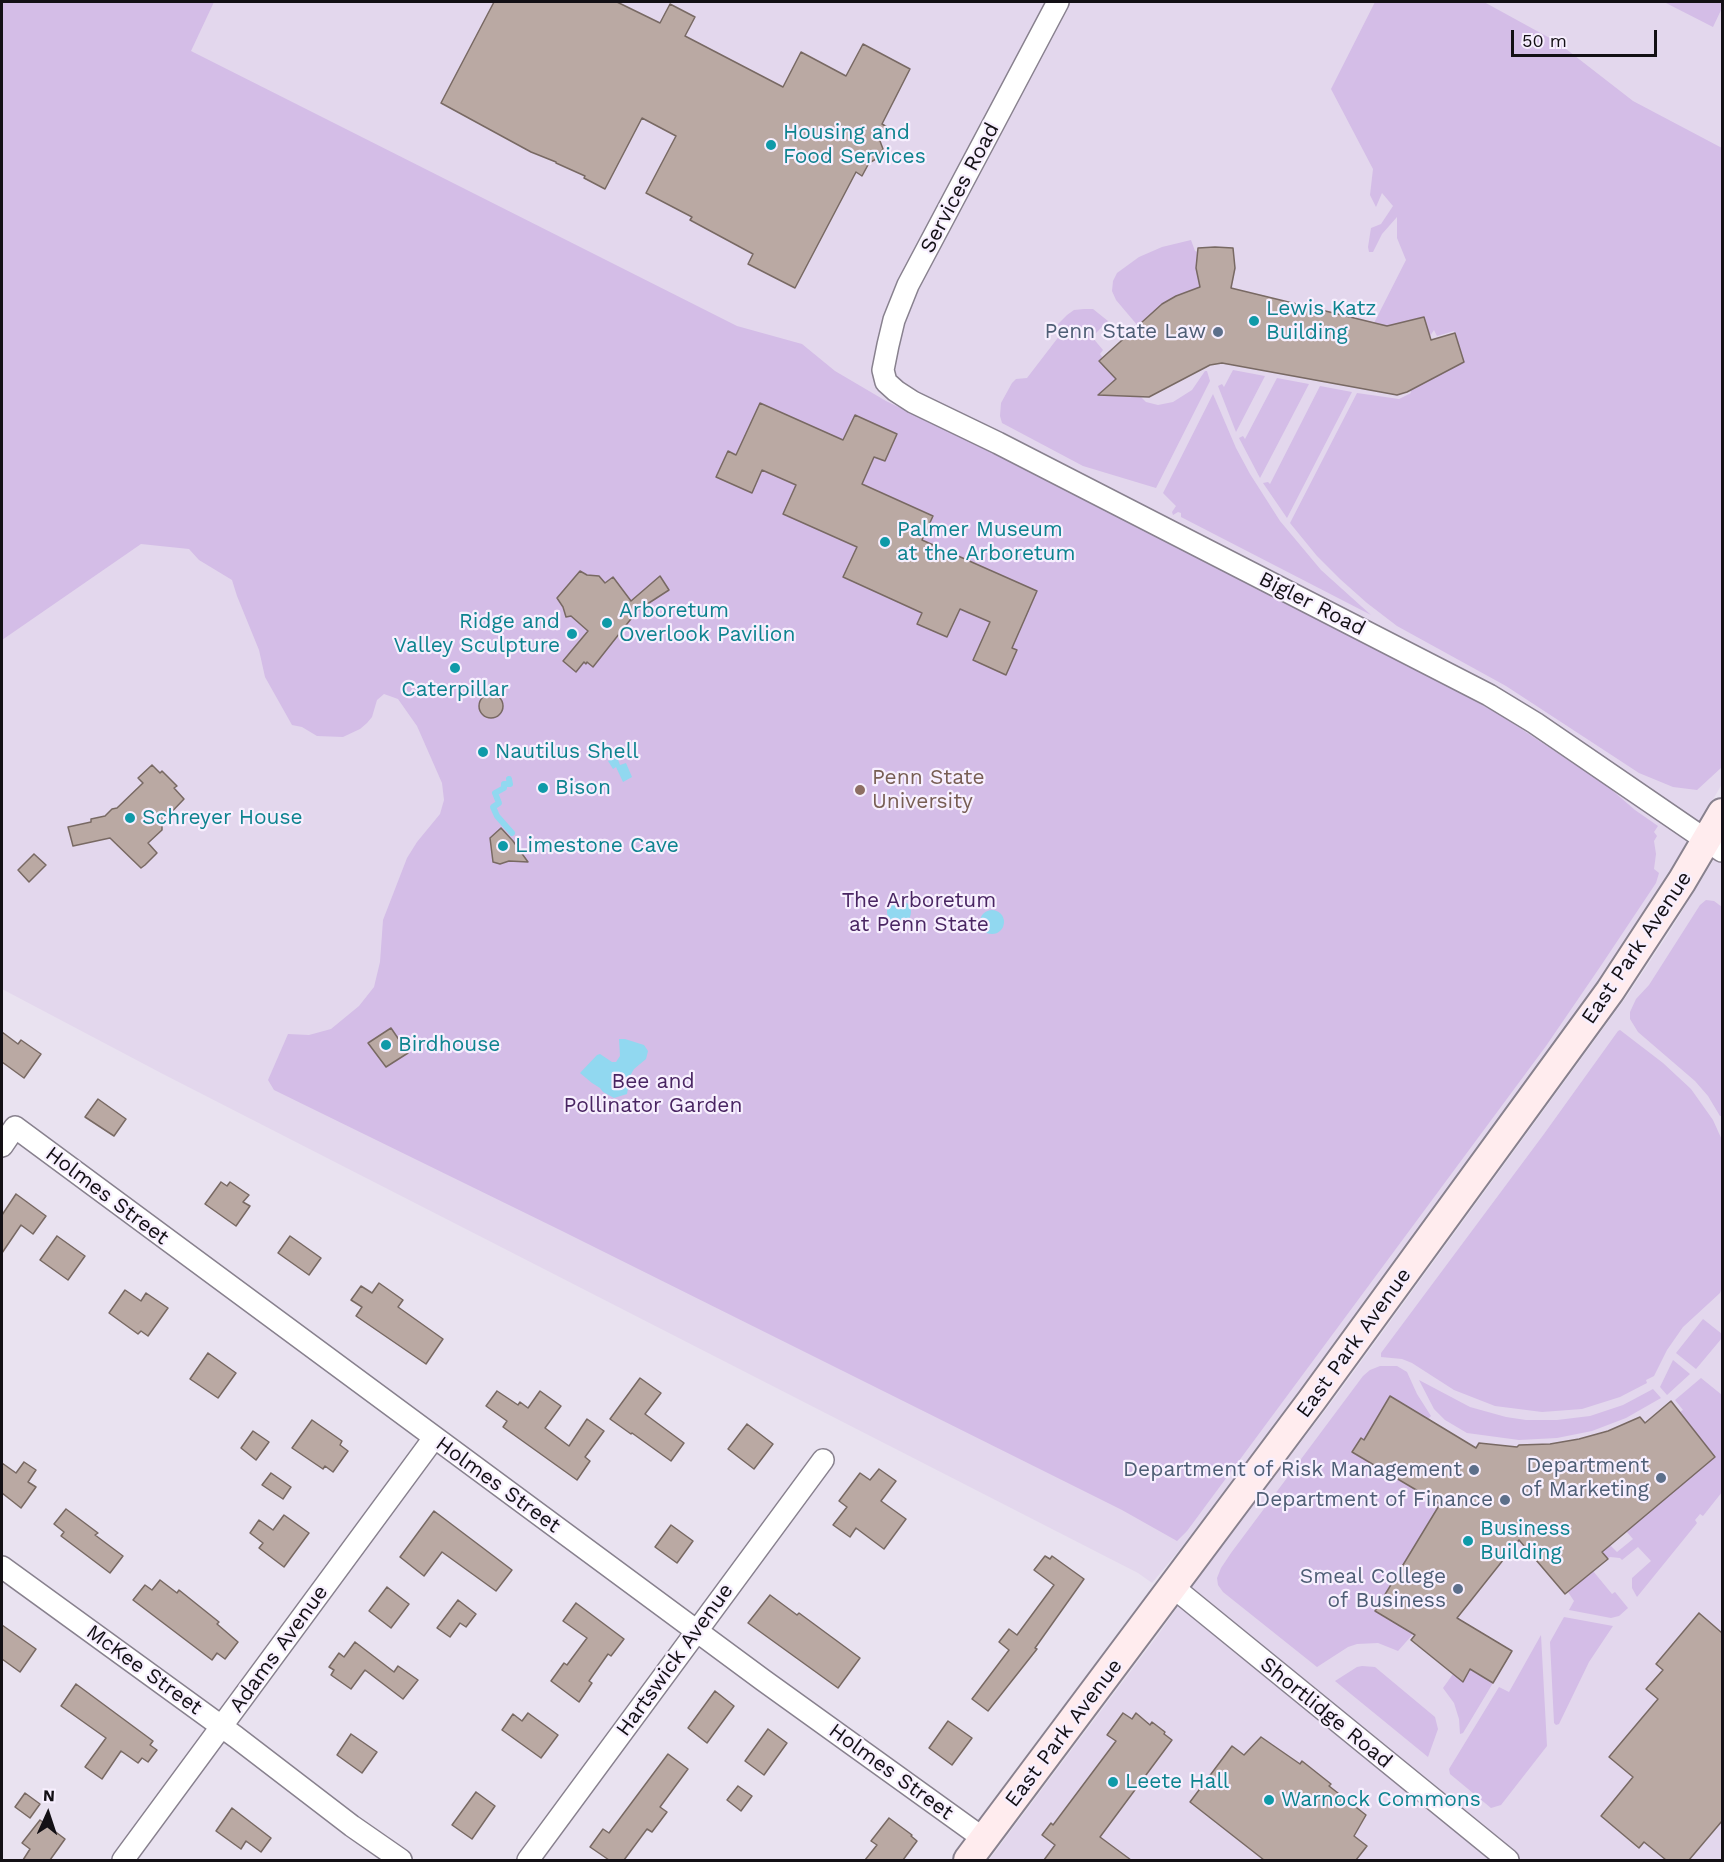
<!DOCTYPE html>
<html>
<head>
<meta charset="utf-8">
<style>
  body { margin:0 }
  #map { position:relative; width:1724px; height:1862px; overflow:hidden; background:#e9e2f0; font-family:"Work Sans",sans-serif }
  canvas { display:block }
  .frame { position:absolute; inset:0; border:3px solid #131015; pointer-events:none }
  .north { position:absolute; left:18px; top:1784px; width:60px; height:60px; -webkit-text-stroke:4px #f7effe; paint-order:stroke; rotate:3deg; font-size:16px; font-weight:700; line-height:24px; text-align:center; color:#131015 }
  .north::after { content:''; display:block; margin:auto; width:21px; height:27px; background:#131015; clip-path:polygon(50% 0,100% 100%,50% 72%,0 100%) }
  .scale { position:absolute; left:1511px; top:30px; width:146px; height:27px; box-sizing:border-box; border:3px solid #131015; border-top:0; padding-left:8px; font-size:18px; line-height:21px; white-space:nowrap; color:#131015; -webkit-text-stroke:4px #f7effe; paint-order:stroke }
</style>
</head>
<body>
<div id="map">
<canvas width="1724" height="1862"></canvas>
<div class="frame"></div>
<div class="north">N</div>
<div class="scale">50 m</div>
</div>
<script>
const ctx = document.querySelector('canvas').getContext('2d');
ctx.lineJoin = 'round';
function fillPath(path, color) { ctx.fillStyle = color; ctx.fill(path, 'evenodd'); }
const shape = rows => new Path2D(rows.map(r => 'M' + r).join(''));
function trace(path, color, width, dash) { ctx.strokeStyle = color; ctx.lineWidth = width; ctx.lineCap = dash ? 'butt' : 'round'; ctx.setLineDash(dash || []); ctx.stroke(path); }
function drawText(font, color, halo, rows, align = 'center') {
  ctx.font = font + ' "Work Sans",sans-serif'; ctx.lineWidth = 4.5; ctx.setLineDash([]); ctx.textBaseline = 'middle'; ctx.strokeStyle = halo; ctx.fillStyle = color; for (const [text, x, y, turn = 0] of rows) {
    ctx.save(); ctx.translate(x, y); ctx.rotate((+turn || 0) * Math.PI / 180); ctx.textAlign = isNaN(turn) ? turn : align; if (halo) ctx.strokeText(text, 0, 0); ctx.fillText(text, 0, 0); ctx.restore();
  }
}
const built = shape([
  [2,2,1722,2,1722,784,1661,889,1577,1014,1211,1512,1152,1583,1138,1573,161,1073,2,989],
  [1722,846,1722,1860,989,1860,1158,1635,1211,1559,1334,1399,1629,993,1670,931]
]);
const green = shape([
  [2,2,214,2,191,51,737,326,802,344,835,371,886,401,996,454,1447,685,1500,715,1606,785,1635,810,1658,826,1654,832,1657,836,1654,841,1656,854,1654,869,1659,873,1656,883,1600,967,1546,1046,1187,1531,1177,1541,1122,1510,560,1230,274,1090,268,1080,288,1034,309,1035,331,1029,359,1006,374,987,380,962,383,920,407,858,417,842,440,814,444,800,442,783,417,726,398,699,384,694,377,700,372,717,367,723,360,729,343,737,317,736,302,727,292,725,265,677,259,650,237,596,232,580,199,560,189,549,141,544,2,640],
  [1375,2,1484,2,1557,42,1633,101,1722,148,1722,767,1697,790,1673,787,1639,773,1506,686,1397,626,1367,603,1340,579,1317,556,1290,523,1357,393,1399,399,1411,393,1410,390,1464,362,1454,331,1437,336,1434,330,1430,336,1374,323,1406,260,1397,238,1397,217,1382,234,1373,252,1369,252,1368,247,1371,228,1381,224,1393,206,1382,193,1376,207,1370,195,1373,169,1331,89],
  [1664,2,1722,2,1722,8,1713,27],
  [1191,240,1195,251,1198,252,1208,287,1194,289,1176,296,1159,307,1138,326,1116,300,1112,291,1113,281,1117,273,1139,257,1162,247],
  [1084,309,1093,309,1108,321,1092,337,1103,350,1100,354,1103,358,1099,361,1112,375,1119,376,1099,395,1141,397,1146,402,1158,405,1173,402,1192,390,1205,371,1207,371,1210,381,1156,488,1083,466,1002,423,1000,416,1001,403,1012,383,1016,379,1027,378,1060,335,1058,324,1067,315,1074,310],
  [1233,370,1265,376,1236,432,1218,386,1222,384,1224,387],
  [1277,378,1309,384,1260,478,1239,438,1243,436,1245,439],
  [1320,386,1352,392,1287,518,1263,483,1268,482,1270,484],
  [1213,394,1236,448,1250,474,1280,521,1321,570,1371,615,1181,517,1181,513,1178,512,1173,515,1172,512,1176,506,1163,493],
  [1706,900,1714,901,1722,907,1722,1116,1720,1116,1708,1096,1695,1081,1638,1032,1630,1019,1630,1012,1636,999,1649,985,1700,905],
  [1620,1030,1663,1063,1691,1089,1713,1120,1722,1140,1722,1288,1720,1293,1683,1327,1667,1350,1654,1376,1646,1380,1647,1383,1620,1397,1582,1409,1542,1412,1495,1406,1454,1390,1412,1363,1402,1359,1381,1357,1381,1353,1544,1134,1618,1031],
  [1703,1319,1722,1334,1722,1338,1696,1369,1676,1353],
  [1673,1360,1690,1374,1667,1395,1660,1387],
  [1380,1366,1397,1366,1407,1372,1417,1394,1431,1416,1428,1419,1364,1440,1361,1438,1353,1452,1440,1504,1399,1573,1392,1570,1387,1579,1393,1583,1375,1611,1413,1634,1398,1651,1378,1643,1357,1644,1348,1647,1317,1667,1223,1592,1218,1585,1217,1578,1221,1568,1231,1553,1363,1376,1370,1370],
  [1701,1378,1722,1395,1722,1492,1703,1516,1700,1514,1695,1520,1697,1523,1637,1597,1632,1588,1632,1578,1651,1561,1638,1547,1622,1560,1620,1558,1610,1557,1607,1559,1601,1552,1610,1545,1617,1552,1633,1539,1626,1531,1715,1457,1680,1412,1683,1410,1675,1400],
  [1419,1380,1470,1407,1506,1417,1526,1420,1557,1420,1590,1416,1623,1405,1653,1389,1661,1398,1626,1418,1592,1431,1557,1438,1519,1440,1467,1433,1445,1420,1434,1409],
  [1593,1571,1612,1594,1615,1592,1628,1608,1619,1616,1611,1618,1569,1610,1574,1601,1568,1592],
  [1564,1617,1613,1626,1589,1662,1559,1724,1556,1725,1554,1723,1550,1642],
  [1541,1635,1547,1746,1501,1805,1491,1808,1450,1774,1449,1769,1499,1687,1509,1692],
  [1362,1666,1375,1667,1435,1717,1438,1729,1428,1757,1335,1681,1357,1667],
  [1470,1669,1493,1683,1463,1733,1460,1734,1459,1719,1454,1703,1443,1688,1453,1674,1463,1682]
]);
const water = shape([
  [617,757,620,765,626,763,632,777,623,782,616,767,613,769,608,761],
  '887 912a12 12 0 1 1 24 0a12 12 0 1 1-24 0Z',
  '980 922a12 12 0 1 1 24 0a12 12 0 1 1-24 0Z',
  [619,1039,625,1039,644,1045,648,1051,646,1059,634,1069,630,1076,627,1094,614,1098,603,1092,600,1088,592,1083,580,1073,597,1055,600,1054,612,1062,616,1062,620,1056]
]);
const stream = shape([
  [509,779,510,784,504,784,504,788,495,793,499,803,493,807,497,816,512,833]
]);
const building = shape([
  [494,2,617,2,660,23,670,4,695,17,685,36,783,87,801,52,846,76,863,44,910,69,882,124,887,127,880,141,883,149,876,159,869,163,862,176,856,172,795,288,748,264,753,254,690,220,692,217,646,193,676,136,642,118,605,189,584,178,585,176,556,163,556,162,531,152,441,103,494,2],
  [1215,247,1233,248,1235,268,1231,288,1387,326,1424,317,1431,340,1455,333,1464,362,1407,392,1397,395,1222,363,1210,365,1149,397,1098,395,1116,379,1099,361,1162,304,1176,296,1200,287,1196,268,1198,248,1215,247],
  [760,403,843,440,855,415,897,434,885,461,874,457,862,484,933,516,922,540,1037,591,1012,648,1017,650,1006,675,973,660,990,622,960,609,947,637,917,624,922,613,843,577,857,547,783,514,796,485,762,470,752,493,716,477,728,451,736,455,760,403],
  [580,571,587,575,599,576,605,583,613,577,631,601,660,576,669,590,638,610,593,667,587,662,586,664,584,662,576,672,563,661,588,631,571,616,566,617,563,607,557,598,580,571],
  '479 706a12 12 0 1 1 24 0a12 12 0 1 1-24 0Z',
  [152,765,160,773,162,771,177,786,174,788,184,799,162,822,162,830,148,843,157,853,145,865,141,868,110,838,73,846,68,827,91,822,91,819,105,816,112,809,117,808,143,783,138,778,152,765],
  [501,828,513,841,528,862,509,861,500,864,493,862,490,838,501,828],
  [34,854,46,865,29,882,18,870,34,854],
  [391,1028,408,1053,386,1067,368,1043,391,1028],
  [2,1032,18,1044,21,1040,41,1054,24,1078,2,1062,2,1032],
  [98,1099,126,1119,114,1136,85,1117,98,1099],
  [221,1182,227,1186,230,1182,249,1195,243,1202,250,1206,236,1226,205,1204,221,1182],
  [16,1194,46,1216,33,1234,21,1225,2,1253,2,1215,16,1194],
  [57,1236,85,1256,68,1280,40,1260,57,1236],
  [290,1236,321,1258,309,1275,278,1253,290,1236],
  [379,1283,403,1300,398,1307,443,1339,426,1364,356,1316,362,1307,351,1300,361,1286,372,1293,379,1283],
  [125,1290,141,1301,146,1293,168,1308,148,1336,141,1331,138,1334,109,1313,125,1290],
  [208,1353,236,1373,218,1398,190,1379,208,1353],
  [640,1378,661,1393,645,1414,684,1443,671,1461,632,1433,631,1434,610,1419,640,1378],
  [497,1391,518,1405,520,1402,528,1408,540,1391,561,1406,545,1428,569,1446,587,1419,604,1431,585,1457,590,1461,577,1480,503,1427,507,1421,486,1406,497,1391],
  [1390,1396,1476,1448,1479,1443,1517,1447,1519,1445,1550,1444,1579,1439,1608,1431,1640,1417,1645,1423,1671,1401,1715,1457,1602,1552,1608,1559,1565,1594,1519,1540,1457,1618,1512,1651,1493,1683,1470,1669,1463,1682,1411,1640,1415,1635,1375,1611,1440,1504,1352,1452,1361,1438,1364,1440,1390,1396],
  [312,1420,342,1441,340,1445,348,1451,333,1472,325,1466,323,1469,292,1448,312,1420],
  [747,1424,773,1444,754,1469,728,1449,747,1424],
  [253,1431,269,1442,256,1460,241,1448,253,1431],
  [24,1462,36,1470,28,1482,36,1487,21,1508,2,1493,2,1463,16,1473,24,1462],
  [879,1469,896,1481,881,1501,906,1519,884,1549,856,1528,850,1537,833,1525,847,1507,839,1501,860,1473,870,1480,879,1469],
  [271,1473,291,1487,283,1499,262,1485,271,1473],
  [66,1509,98,1533,95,1535,123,1556,110,1573,61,1536,64,1532,54,1524,66,1509],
  [434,1511,512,1570,496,1591,442,1552,424,1576,400,1557,434,1511],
  [284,1515,309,1533,284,1567,259,1548,263,1543,250,1533,259,1520,273,1530,284,1515],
  [671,1525,693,1541,677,1563,655,1547,671,1525],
  [1045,1556,1050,1559,1052,1556,1084,1579,1035,1648,1037,1649,988,1711,972,1699,1009,1650,999,1642,1009,1629,1017,1635,1054,1585,1034,1570,1045,1556],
  [160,1580,177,1593,179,1590,219,1622,217,1624,238,1642,225,1659,217,1653,212,1660,133,1600,145,1585,152,1590,160,1580],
  [387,1587,409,1604,391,1628,369,1611,387,1587],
  [770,1595,797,1615,799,1613,860,1658,838,1688,748,1623,770,1595],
  [458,1600,476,1614,466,1627,460,1623,450,1637,437,1628,458,1600],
  [576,1603,624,1639,611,1656,608,1654,589,1681,592,1683,579,1702,551,1681,564,1663,567,1665,587,1638,563,1621,576,1603],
  [1699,1613,1722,1633,1722,1821,1689,1860,1666,1860,1644,1842,1639,1848,1601,1816,1633,1777,1609,1757,1658,1699,1646,1689,1663,1670,1656,1664,1699,1613],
  [2,1625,36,1649,20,1672,2,1659,2,1625],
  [355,1642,394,1672,398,1666,418,1680,403,1699,365,1670,351,1689,331,1675,334,1670,329,1667,339,1653,344,1657,355,1642],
  [76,1684,153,1741,150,1745,157,1750,148,1762,142,1758,138,1763,121,1751,102,1779,85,1767,106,1738,61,1706,76,1684],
  [715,1691,734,1706,707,1743,688,1728,715,1691],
  [528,1713,558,1735,541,1758,502,1730,513,1714,522,1721,528,1713],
  [1123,1713,1132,1719,1136,1713,1150,1725,1152,1722,1165,1732,1164,1734,1172,1740,1100,1837,1131,1860,1044,1860,1055,1845,1042,1835,1051,1823,1053,1825,1116,1741,1107,1735,1123,1713],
  [948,1721,972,1738,952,1765,929,1748,948,1721],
  [768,1729,787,1743,764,1775,745,1761,768,1729],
  [351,1734,377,1752,362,1773,337,1755,351,1734],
  [1261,1737,1300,1764,1302,1761,1331,1784,1329,1786,1366,1815,1354,1836,1367,1846,1356,1860,1264,1860,1190,1802,1232,1746,1244,1755,1261,1737],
  [668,1754,688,1769,660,1807,667,1812,652,1832,647,1829,624,1860,609,1860,590,1847,603,1829,609,1833,668,1754],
  [738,1786,752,1796,741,1811,727,1800,738,1786],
  [476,1792,495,1806,472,1839,452,1825,476,1792],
  [25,1793,40,1804,30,1818,15,1807,25,1793],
  [232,1808,271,1838,261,1852,246,1841,241,1849,216,1831,232,1808],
  [889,1818,912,1835,911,1836,917,1841,903,1860,865,1860,877,1845,871,1841,889,1818],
  [40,1820,65,1839,50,1860,23,1860,30,1849,22,1843,40,1820]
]);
const street = shape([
  [1058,2,908,285,894,320,888,345,883,370,886,382,896,391,913,402,998,443,1489,695,1535,723,1722,851],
  [2,1146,15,1127,763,1680,984,1839],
  [2,1567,236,1737,352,1826,401,1860],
  [1173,1587,1508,1860],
  [123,1860,434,1438],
  [528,1860,823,1460]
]);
const secondary = shape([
  [968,1860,1312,1400,1610,991,1682,881,1722,813]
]);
const markers = [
  [771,145,6,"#0f9aa8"],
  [1254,321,6,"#0f9aa8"],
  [1218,332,6,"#5c6f8a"],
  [885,542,6,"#0f9aa8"],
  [607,623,6,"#0f9aa8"],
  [572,634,6,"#0f9aa8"],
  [455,668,6,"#0f9aa8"],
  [483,752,6,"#0f9aa8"],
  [543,788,6,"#0f9aa8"],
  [860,790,6,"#8d6e63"],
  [130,818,6,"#0f9aa8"],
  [503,846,6,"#0f9aa8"],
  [386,1045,6,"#0f9aa8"],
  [1474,1470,6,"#5c6f8a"],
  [1661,1478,6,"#5c6f8a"],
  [1505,1500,6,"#5c6f8a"],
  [1468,1541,6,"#0f9aa8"],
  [1458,1589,6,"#5c6f8a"],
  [1113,1782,6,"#0f9aa8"],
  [1269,1800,6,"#0f9aa8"]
];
const cultureNames = [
  ["Housing and",783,133],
  ["Food Services",783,157],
  ["Lewis Katz",1266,309],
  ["Building",1266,333],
  ["Palmer Museum",897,530],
  ["at the Arboretum",897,554],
  ["Arboretum",619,611],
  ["Overlook Pavilion",619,635],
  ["Ridge and",560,622,"right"],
  ["Valley Sculpture",560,646,"right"],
  ["Caterpillar",455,690,"center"],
  ["Nautilus Shell",495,752],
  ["Bison",555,788],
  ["Schreyer House",142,818],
  ["Limestone Cave",515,846],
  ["Birdhouse",398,1045],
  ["Business",1480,1529],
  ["Building",1480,1553],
  ["Leete Hall",1125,1782],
  ["Warnock Commons",1281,1800]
];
const streetNames = [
  ["Services Road",960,188,-62],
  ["Bigler Road",1312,604,27],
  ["East Park Avenue",1637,948,-56],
  ["Holmes Street",107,1196,37],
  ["East Park Avenue",1354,1343,-54],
  ["Holmes Street",498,1485,36],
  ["Adams Avenue",279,1649,-54],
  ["Hartswick Avenue",675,1660,-54],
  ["McKee Street",144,1670,36],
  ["Shortlidge Road",1326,1713,39],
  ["East Park Avenue",1064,1733,-53],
  ["Holmes Street",891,1772,36]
];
const serviceNames = [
  ["Penn State Law",1206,332],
  ["Department",1649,1466],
  ["of Marketing",1649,1490],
  ["Department of Risk Management",1462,1470],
  ["Department of Finance",1493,1500],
  ["Smeal College",1446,1577],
  ["of Business",1446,1601]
];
const educationNames = [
  ["Penn State",872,778],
  ["University",872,802]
];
const parkNames = [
  ["The Arboretum",919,901],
  ["at Penn State",919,925],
  ["Bee and",653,1082],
  ["Pollinator Garden",653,1106]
];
fillPath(built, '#e3d7ed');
fillPath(green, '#d4bde7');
fillPath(water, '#91d8f0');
trace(stream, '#91d8f0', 6);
fillPath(building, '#baa9a3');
trace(building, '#786963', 1.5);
trace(street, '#88818e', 24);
trace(secondary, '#88818e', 32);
trace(street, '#fff', 21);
trace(secondary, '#ffecee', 28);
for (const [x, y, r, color] of markers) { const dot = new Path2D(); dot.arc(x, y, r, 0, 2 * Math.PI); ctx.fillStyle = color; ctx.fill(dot); trace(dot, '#f7effe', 2); }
drawText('21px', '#0d838f', '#f7effe', cultureNames, 'left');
drawText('21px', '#131015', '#f7effe', streetNames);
drawText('21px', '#4e5e75', '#f7effe', serviceNames, 'right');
drawText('21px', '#785e54', '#f7effe', educationNames, 'left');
drawText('21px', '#492562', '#f7effe', parkNames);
</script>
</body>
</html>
